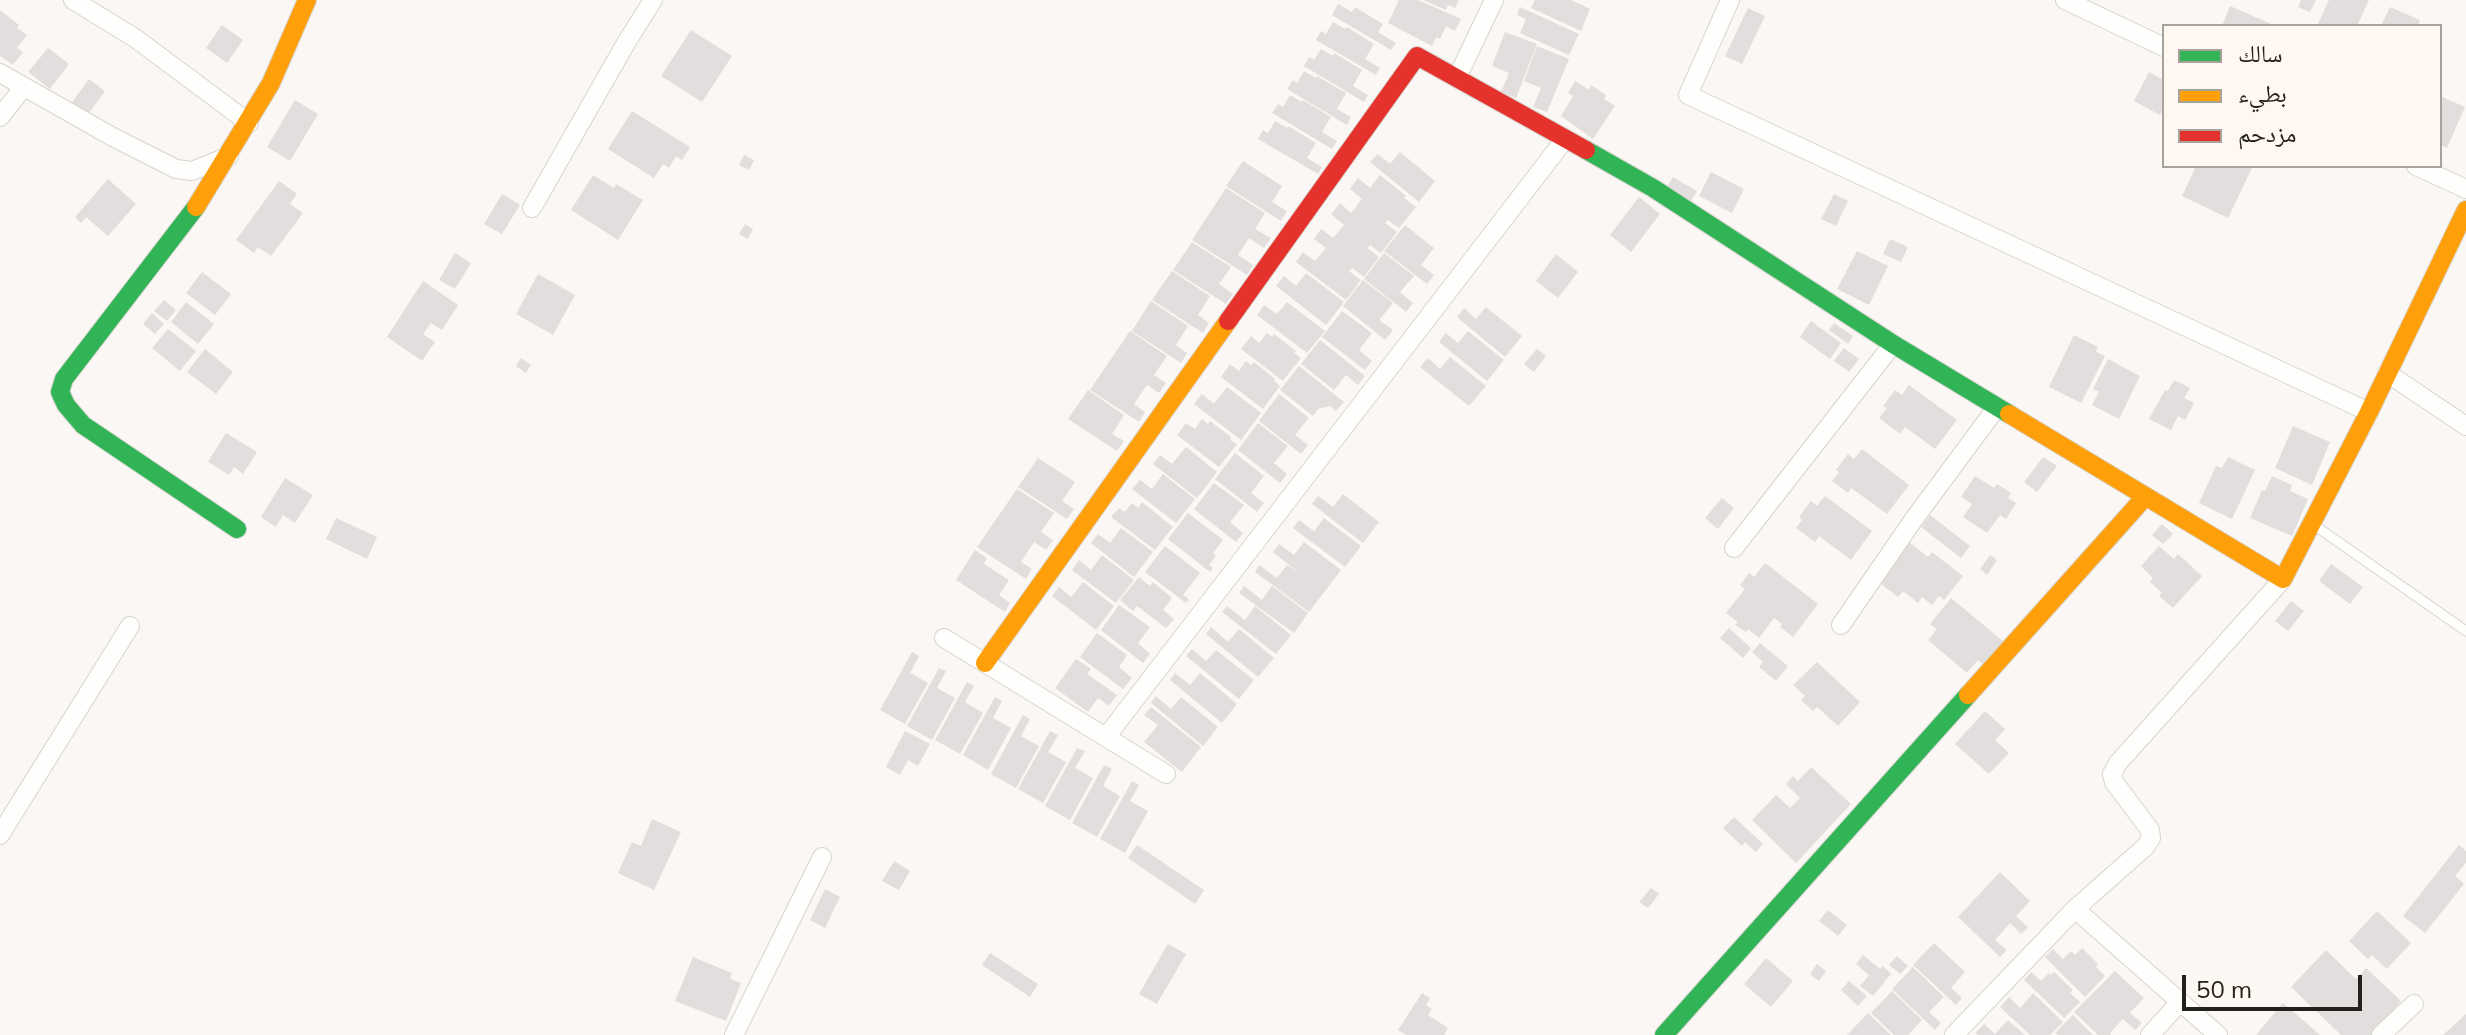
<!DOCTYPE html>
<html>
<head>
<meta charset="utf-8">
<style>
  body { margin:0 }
  #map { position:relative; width:2466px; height:1035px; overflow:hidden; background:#faf7f4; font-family:Mulish,"Noto Naskh Arabic",sans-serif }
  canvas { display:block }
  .legend { position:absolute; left:2162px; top:24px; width:280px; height:144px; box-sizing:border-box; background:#fef8f0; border:2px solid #a7a29b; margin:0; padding:10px 14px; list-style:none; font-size:24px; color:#24201b }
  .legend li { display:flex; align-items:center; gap:16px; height:40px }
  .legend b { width:40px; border:2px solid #a7a29b }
  .scale { position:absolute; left:2182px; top:975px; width:180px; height:36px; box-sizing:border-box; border:4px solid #24201b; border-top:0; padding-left:10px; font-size:24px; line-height:28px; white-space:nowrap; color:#24201b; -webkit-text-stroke:6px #fef8f0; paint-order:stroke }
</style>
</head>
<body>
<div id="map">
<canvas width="2466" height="1035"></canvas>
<ul class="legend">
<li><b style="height:10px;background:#30b455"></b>سالك</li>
<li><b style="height:10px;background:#ff9f0a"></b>بطيء</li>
<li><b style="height:10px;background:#e5322d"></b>مزدحم</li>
</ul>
<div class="scale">50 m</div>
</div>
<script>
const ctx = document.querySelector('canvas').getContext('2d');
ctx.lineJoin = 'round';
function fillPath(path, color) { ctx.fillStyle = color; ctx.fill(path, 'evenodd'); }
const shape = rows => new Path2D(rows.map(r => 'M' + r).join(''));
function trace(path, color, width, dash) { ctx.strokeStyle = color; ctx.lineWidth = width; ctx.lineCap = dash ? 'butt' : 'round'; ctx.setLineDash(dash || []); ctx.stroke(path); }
const building = shape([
  [1399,0,1418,0,1461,19,1455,31,1446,26,1440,39,1436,37,1432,46,1388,23],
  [1423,0,1459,0,1455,8,1448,5,1446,10],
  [1535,0,1571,0,1590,9,1581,31,1531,8],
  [2301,0,2316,0,2310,12,2298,7],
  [2329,0,2369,0,2357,26,2317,26],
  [1338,4,1352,12,1355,7,1383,24,1378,32,1396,43,1391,50,1332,15],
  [2230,6,2276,26,2222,26],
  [1520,7,1579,34,1569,55,1520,33,1526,19,1517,15],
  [2390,7,2420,20,2418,26,2381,26],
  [1748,8,1765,16,1742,64,1725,56],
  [0,10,19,25,17,28,27,35,17,48,23,52,13,65,0,56],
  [1333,22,1345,29,1347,27,1374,44,1365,59,1380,68,1376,75,1316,40,1321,31,1326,34],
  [222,25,243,40,227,63,206,48],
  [691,30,732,56,702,102,661,76],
  [1505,32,1537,44,1516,98,1501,92,1509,73,1492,66],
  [1537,46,1569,59,1547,112,1533,107,1541,88,1524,81],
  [48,48,69,64,50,89,28,72],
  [1321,49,1333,56,1334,53,1362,70,1353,86,1368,95,1364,102,1304,66,1309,57,1314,60],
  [1304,71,1316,78,1317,76,1346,93,1337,109,1351,117,1347,125,1287,89,1293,80,1297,83],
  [2149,72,2164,80,2164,107,2160,115,2134,101],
  [89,79,105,91,86,117,70,105],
  [1575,81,1589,90,1591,85,1606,95,1604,99,1615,106,1593,139,1561,116,1573,96,1568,93],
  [1290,95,1302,102,1303,100,1331,117,1322,132,1337,141,1332,149,1272,113,1278,104,1283,107],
  [2440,96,2465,107,2447,148,2440,145],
  [295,100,318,114,290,161,267,147],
  [632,111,690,147,682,160,676,156,669,168,663,164,654,178,608,149],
  [1275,121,1287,128,1288,126,1316,143,1307,158,1322,167,1318,174,1258,139,1263,130,1268,133],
  [1400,152,1435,181,1419,202,1370,162,1378,154,1390,164],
  [744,155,754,160,749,170,739,165],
  [1243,161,1282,186,1272,202,1287,211,1281,221,1226,186],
  [2196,166,2253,166,2228,218,2182,196],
  [1711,172,1744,189,1732,213,1699,196],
  [593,175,614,188,616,184,643,200,618,240,571,210],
  [1380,175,1406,196,1404,198,1416,207,1399,228,1388,220,1385,223,1397,232,1381,253,1370,245,1367,248,1379,257,1364,277,1352,268,1349,271,1361,280,1346,300,1296,262,1303,252,1315,261,1326,248,1314,239,1321,229,1333,238,1344,225,1331,214,1340,203,1351,213,1362,199,1350,189,1358,178,1370,188],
  [1673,177,1697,191,1691,201,1667,187],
  [108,179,136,204,108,236,86,217,81,223,75,217],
  [279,181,297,194,290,204,303,213,271,256,258,247,254,253,236,240],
  [1226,188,1265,213,1255,229,1271,238,1264,248,1249,238,1238,255,1253,265,1247,275,1192,240],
  [502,194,520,205,502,234,484,224],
  [1834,194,1848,201,1836,226,1821,219],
  [1639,197,1660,214,1631,252,1610,235],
  [745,224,753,229,748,239,739,234],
  [1405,225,1434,248,1421,265,1434,275,1427,284,1384,251],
  [1890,239,1908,247,1901,262,1883,254],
  [1192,242,1231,267,1219,284,1233,294,1226,304,1173,270],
  [1857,251,1888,266,1869,305,1837,289],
  [455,253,471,263,455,289,439,280],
  [1384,253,1414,276,1400,292,1413,303,1406,312,1364,279],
  [1556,254,1578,272,1558,298,1536,281],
  [1172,271,1210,296,1198,315,1209,323,1203,333,1152,300],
  [202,272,231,294,215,315,186,293],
  [1306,273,1344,302,1326,325,1276,286,1284,276,1296,286],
  [538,274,575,295,553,335,516,314],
  [1363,280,1393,303,1379,320,1393,330,1385,340,1343,306],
  [423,281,458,305,442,330,431,323,423,334,435,342,422,361,387,337],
  [164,300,176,310,167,321,154,311],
  [1151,301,1188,326,1176,345,1187,353,1181,363,1132,331],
  [186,302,214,324,198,344,171,322],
  [1287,302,1325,331,1307,353,1257,315,1264,305,1277,314],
  [1486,307,1522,336,1505,357,1457,317,1464,308,1476,319],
  [1342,311,1372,333,1359,350,1372,361,1365,370,1322,337],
  [152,313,164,324,155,334,143,324],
  [1811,321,1841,343,1830,359,1800,337],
  [1834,323,1853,336,1848,344,1829,330],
  [168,329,196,351,180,371,152,348],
  [1130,331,1167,356,1154,375,1166,383,1159,393,1147,385,1134,404,1145,412,1139,422,1090,390],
  [1468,331,1504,360,1487,381,1439,342,1446,333,1458,343],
  [1267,333,1272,337,1274,334,1296,351,1294,353,1301,358,1283,381,1241,349,1251,336,1259,343],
  [2074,335,2098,347,2096,352,2105,356,2081,403,2049,387],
  [1320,340,1365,376,1358,385,1346,375,1334,390,1301,364],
  [1844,348,1859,359,1849,372,1834,361],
  [205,349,233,372,216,394,187,372],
  [1537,349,1546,356,1534,372,1524,364],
  [1450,357,1486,386,1469,406,1420,367,1428,358,1440,369],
  [521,358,531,365,526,373,516,366],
  [2108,359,2140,376,2119,419,2092,405,2099,392,2093,389],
  [1246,361,1251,365,1254,362,1275,379,1274,381,1280,386,1263,409,1221,377,1230,364,1239,371],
  [1299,366,1344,402,1336,411,1330,406,1318,409,1313,416,1280,390],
  [2174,380,2190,388,2184,398,2194,403,2185,420,2178,416,2171,430,2149,419,2165,390,2168,391],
  [1909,385,1957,420,1935,449,1905,427,1900,434,1879,418,1887,408,1883,406,1895,390,1902,395],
  [1227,387,1261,413,1241,440,1194,404,1202,394,1214,404],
  [1088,390,1124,415,1112,434,1124,441,1117,451,1068,419],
  [1279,394,1309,418,1295,435,1308,445,1301,454,1259,421],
  [1202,419,1208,424,1210,421,1231,437,1230,440,1237,444,1219,467,1177,435,1186,423,1195,429],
  [1258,423,1288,446,1274,463,1287,474,1280,483,1238,450],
  [2293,426,2330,442,2312,485,2275,468],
  [226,433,257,452,243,474,234,467,229,475,208,462],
  [1186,447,1217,472,1197,498,1153,464,1160,455,1172,464],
  [1862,449,1909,485,1887,514,1851,488,1848,493,1832,481,1839,472,1836,470,1848,454,1854,459],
  [1235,453,1264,476,1251,493,1264,503,1257,512,1215,479],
  [2043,457,2057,466,2037,492,2024,482],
  [2228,457,2255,470,2232,519,2199,503,2216,466,2222,468],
  [1038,458,1075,482,1062,501,1074,509,1067,519,1018,487],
  [1163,474,1195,499,1176,523,1132,489,1140,480,1152,489],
  [1975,476,1994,488,1997,484,2011,493,2008,498,2016,503,2006,519,2000,515,1987,533,1963,517,1972,504,1961,497],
  [2272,476,2292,485,2290,491,2308,499,2292,536,2250,518,2262,490,2265,491],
  [285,478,313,495,295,523,283,515,276,527,261,517],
  [1214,483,1244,505,1230,522,1243,533,1236,542,1194,509],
  [1017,489,1054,513,1041,532,1053,540,1046,550,1034,542,1021,562,1032,569,1026,579,977,547],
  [1343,494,1379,522,1363,543,1312,504,1318,496,1333,507],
  [1825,496,1872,531,1851,560,1819,536,1815,542,1796,528,1802,520,1799,517,1811,501,1817,506],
  [1722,498,1734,508,1718,529,1705,518],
  [1142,502,1173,527,1155,550,1111,517,1119,508,1125,512,1132,503,1138,508],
  [1188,513,1223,540,1213,553,1216,556,1209,565,1213,568,1210,572,1168,539],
  [1930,515,1970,546,1961,558,1921,527],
  [336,518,377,537,367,559,326,539],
  [1324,518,1361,546,1345,567,1293,528,1299,520,1314,531],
  [2162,524,2173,534,2163,544,2152,535],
  [1121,528,1153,552,1134,577,1091,543,1098,534,1110,543],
  [1908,541,1928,557,1932,552,1963,576,1944,600,1939,596,1932,605,1922,597,1918,603,1903,591,1898,597,1877,581],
  [1304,542,1341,570,1309,612,1255,572,1259,565,1277,578,1287,565,1299,573,1273,552,1279,544,1294,555],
  [1165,546,1200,573,1183,595,1189,599,1186,603,1145,572],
  [2159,546,2174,559,2178,554,2202,576,2173,608,2159,596,2162,593,2150,582,2153,578,2141,566],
  [975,550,987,558,984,564,1009,580,999,595,1010,603,1005,612,956,580],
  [1102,555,1134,580,1116,603,1072,570,1079,560,1091,570],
  [1990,555,1997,560,1987,575,1980,569],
  [1765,563,1818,604,1793,637,1780,627,1782,624,1774,618,1759,638,1748,629,1746,632,1735,625,1738,622,1726,613,1745,589,1740,585,1749,573,1754,577],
  [2331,564,2363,587,2350,604,2319,581],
  [1139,577,1150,586,1153,582,1172,598,1163,610,1174,619,1166,628,1137,606,1133,611,1120,600],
  [1083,582,1114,606,1096,630,1052,596,1059,587,1071,597],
  [1244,586,1262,600,1272,586,1308,613,1294,633,1239,593],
  [1951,598,2003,641,1984,665,1978,660,1967,673,1928,640,1937,629,1930,624],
  [2291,601,2304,611,2288,631,2275,621],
  [1119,605,1150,627,1138,643,1150,654,1143,663,1101,630],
  [1227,606,1245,620,1255,606,1291,635,1276,654,1222,612],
  [1211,627,1228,642,1239,629,1274,658,1258,677,1206,634],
  [1729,628,1751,648,1743,658,1720,638],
  [1097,633,1127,655,1119,667,1132,678,1123,689,1080,657],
  [1760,643,1788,666,1776,681,1759,667,1763,662,1752,652],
  [1192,649,1206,661,1216,650,1254,680,1239,699,1186,656],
  [912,652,919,656,910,673,928,683,905,724,880,710],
  [1076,659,1091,669,1087,674,1117,695,1109,706,1098,698,1088,712,1055,688],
  [1817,662,1860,702,1838,726,1817,707,1813,711,1801,700,1805,696,1793,685],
  [939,668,946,671,937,688,955,698,932,740,907,726],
  [1175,673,1190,685,1200,673,1237,704,1222,723,1170,680],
  [967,682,974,686,965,702,983,713,960,754,935,740],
  [1156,696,1171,709,1181,697,1218,727,1203,746,1151,703],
  [995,697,1002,701,993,718,1011,728,988,770,963,755],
  [1151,707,1201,747,1182,772,1144,742,1158,725,1144,715],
  [1985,711,2005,729,1995,740,2009,753,1989,774,1955,744],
  [1023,715,1030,719,1021,736,1039,746,1016,788,991,774],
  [905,731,930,744,918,766,908,760,900,775,886,767],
  [1050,731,1058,735,1048,752,1066,762,1043,803,1018,789],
  [1077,748,1085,751,1075,768,1093,778,1070,820,1045,806],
  [1104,765,1112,769,1103,786,1120,796,1097,837,1072,823],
  [1811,767,1851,804,1796,863,1752,820,1776,795,1790,808,1800,798,1786,784,1793,776,1798,781],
  [1132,781,1139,785,1130,801,1148,811,1125,853,1100,839],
  [1734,817,1763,844,1756,852,1745,842,1742,846,1723,828],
  [652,819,681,832,654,890,618,873,632,842,641,846],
  [1137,845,1204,890,1195,904,1128,858],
  [2459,845,2466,851,2466,863,2455,876,2464,884,2425,933,2403,916],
  [894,861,910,871,899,890,882,881],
  [2000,872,2030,901,2016,916,2028,927,2021,934,2010,923,1995,940,2007,950,2000,957,1958,917],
  [1651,888,1659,894,1648,908,1639,902],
  [825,889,840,897,825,928,810,920],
  [1828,910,1847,925,1838,936,1819,921],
  [2377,911,2411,943,2387,969,2372,955,2368,959,2349,941],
  [1934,943,1965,972,1951,988,1962,998,1956,1005,1913,965],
  [1168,944,1186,954,1157,1004,1139,994],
  [2082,948,2098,964,2096,967,2105,976,2085,997,2045,957,2053,949,2063,959,2071,951,2075,955],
  [2326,950,2356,979,2366,968,2401,1001,2394,1009,2402,1017,2384,1035,2341,1035,2291,987],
  [990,953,1038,984,1030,997,982,965],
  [1863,955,1880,969,1883,966,1891,974,1873,996,1860,986,1869,975,1856,964],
  [1897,956,1908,966,1900,974,1889,965],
  [693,957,732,973,730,979,741,983,726,1021,675,1001],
  [1766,958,1793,981,1771,1007,1744,984],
  [1817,964,1826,971,1819,981,1810,974],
  [1913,967,1944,997,1929,1012,1941,1023,1935,1030,1892,989],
  [2115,971,2144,998,2130,1013,2142,1023,2135,1030,2123,1019,2110,1033,2111,1035,2098,1035,2074,1012],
  [2031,972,2041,981,2049,973,2051,975,2054,972,2073,990,2070,993,2080,1002,2064,1018,2024,980],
  [1849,981,1867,996,1858,1006,1841,990],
  [1892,991,1922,1020,1908,1035,1894,1035,1871,1013],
  [1422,993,1430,998,1426,1005,1432,1009,1428,1015,1448,1028,1444,1035,1406,1035,1398,1030],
  [2033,993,2063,1022,2050,1035,2030,1035,2000,1007,2009,997,2020,1008],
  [2283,1003,2320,1035,2256,1035],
  [1868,1013,1891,1035,1847,1035],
  [2466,1014,2466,1035,2443,1035],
  [2073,1015,2093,1035,2058,1035,2055,1033],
  [2008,1020,2025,1035,1978,1035,1975,1033,1984,1024,1995,1034]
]);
const lane = shape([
  [2314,525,2466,631]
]);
const street = shape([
  [73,0,135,38,249,123],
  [1730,0,1688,95,2369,412],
  [2065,0,2164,47],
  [0,73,111,136,176,169,192,171,229,156],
  [1457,78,1494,0],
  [0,117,23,88],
  [2416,166,2466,189],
  [532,208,626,43,653,0],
  [2387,373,2466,426],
  [1734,548,1893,344],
  [1841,625,1914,519,1997,407],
  [944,638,1166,774],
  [1106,737,1565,139],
  [0,835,130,626],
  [2075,909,2218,1035],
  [734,1035,822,857],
  [1954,1035,2075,909,2145,847,2151,838,2150,830,2114,782,2112,774,2118,763,2283,579],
  [2150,1035,2180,1002],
  [2381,1035,2414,1004]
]);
const fast = shape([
  [1586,150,1653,188,1893,344,2009,414],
  [196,207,64,379,60,392,66,405,83,425,237,529],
  [1664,1035,1968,695]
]);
const slow = shape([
  [196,207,271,83,307,0],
  [2009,414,2283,579,2369,412,2466,210],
  [985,663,1228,321],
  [1968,695,2145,497]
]);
const jam = shape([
  [1228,321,1417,56,1586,150]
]);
fillPath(building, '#e3dede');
trace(lane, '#d7d4cf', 11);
trace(street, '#d7d4cf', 20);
trace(fast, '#d7d4cf', 20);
trace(slow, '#d7d4cf', 20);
trace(jam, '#d7d4cf', 20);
trace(lane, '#fefefd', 9);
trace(street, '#fefefd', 18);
trace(fast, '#30b455', 18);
trace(slow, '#ff9f0a', 18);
trace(jam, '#e5322d', 18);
</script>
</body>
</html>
